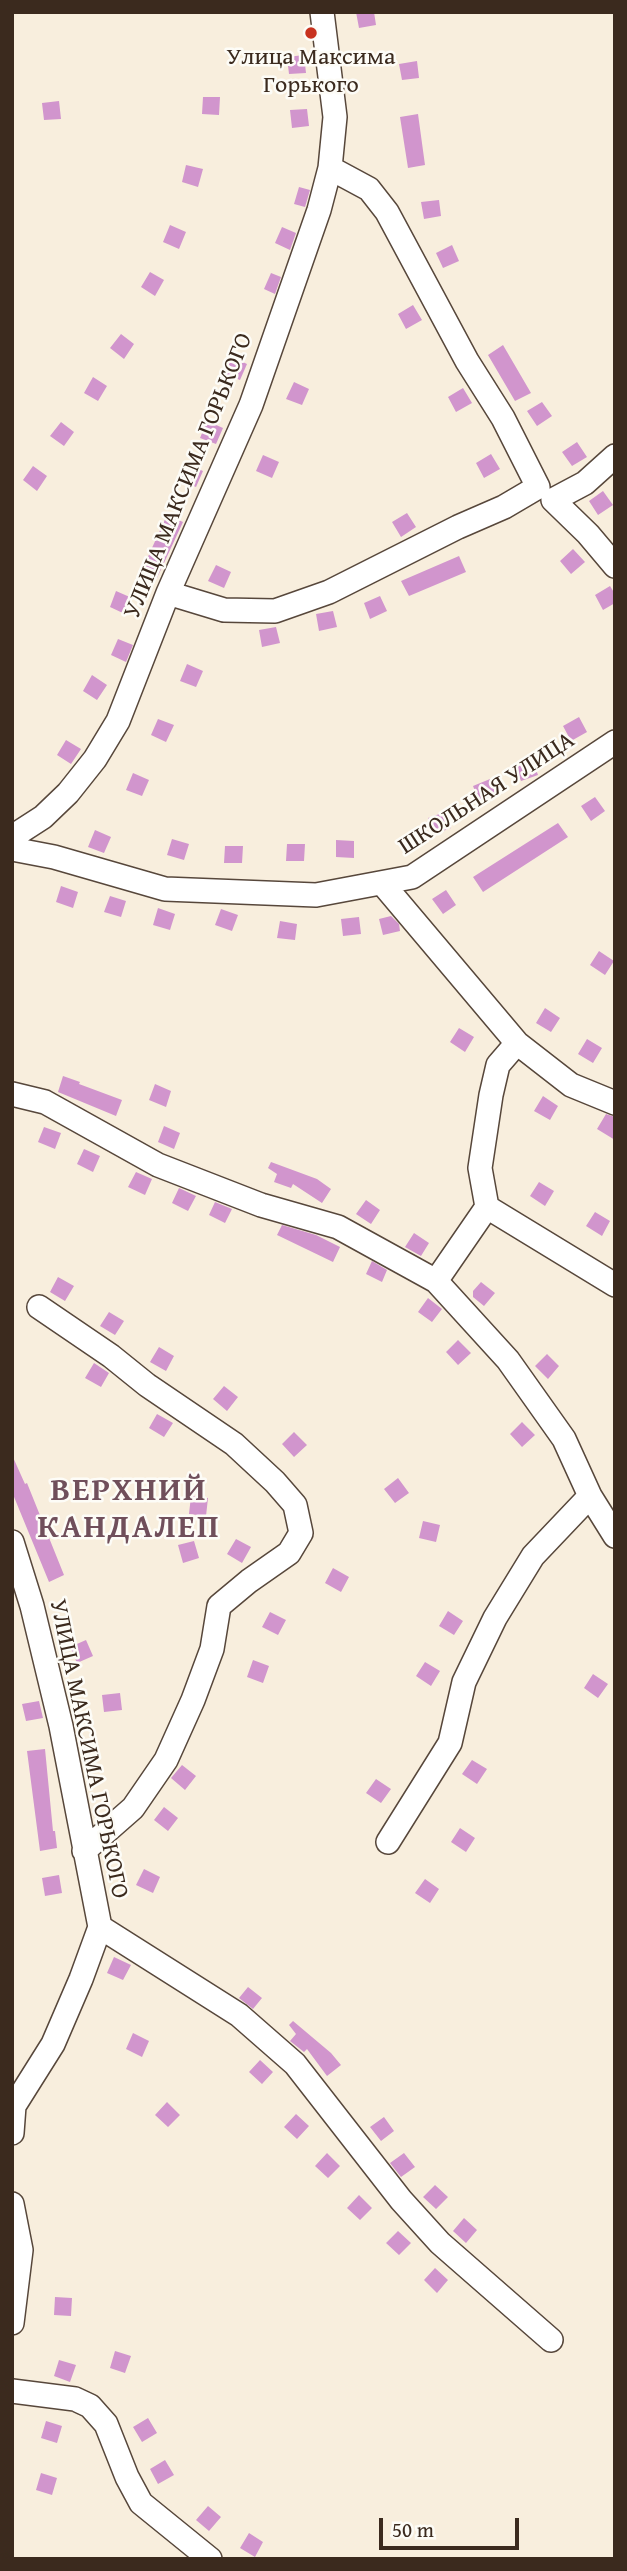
<!DOCTYPE html>
<html>
<head>
<meta charset="utf-8">
<style>
  body { margin:0 }
  #map { position:relative; width:627px; height:2571px; overflow:hidden; background:#f8eedd; font-family:"Gentium Book Plus",serif }
  canvas { display:block }
  .frame { position:absolute; inset:0; border:14px solid #3b2a1e; pointer-events:none }
  .scale { position:absolute; left:379px; top:2518px; width:140px; height:32px; box-sizing:border-box; border:4px solid #3b2a1e; border-top:0; padding-left:9px; font-size:21px; line-height:24px; white-space:nowrap; color:#3b2a1e; -webkit-text-stroke:5px #fdfcf7; paint-order:stroke }
</style>
</head>
<body>
<div id="map">
<canvas width="627" height="2571"></canvas>
<div class="frame"></div>
<div class="scale">50 m</div>
</div>
<script>
const ctx = document.querySelector('canvas').getContext('2d');
ctx.lineJoin = 'round';
function fillPath(path, color) { ctx.fillStyle = color; ctx.fill(path, 'evenodd'); }
const shape = rows => new Path2D(rows.map(r => 'M' + r).join(''));
function trace(path, color, width, dash) { ctx.strokeStyle = color; ctx.lineWidth = width; ctx.lineCap = dash ? 'butt' : 'round'; ctx.setLineDash(dash || []); ctx.stroke(path); }
function drawText(font, color, halo, rows, align = 'center') {
  ctx.font = font + ' "Gentium Book Plus",serif'; ctx.lineWidth = 5; ctx.setLineDash([]); ctx.textBaseline = 'middle'; ctx.strokeStyle = halo; ctx.fillStyle = color; for (const [text, x, y, turn = 0] of rows) {
    ctx.save(); ctx.translate(x, y); ctx.rotate((+turn || 0) * Math.PI / 180); ctx.textAlign = isNaN(turn) ? turn : align; if (halo) ctx.strokeText(text, 0, 0); ctx.fillText(text, 0, 0); ctx.restore();
  }
}
const building = shape([
  [356,12,374,12,376,25,359,28],
  [304,55,306,73,289,74,287,57],
  [417,61,419,78,402,80,399,64],
  [203,97,220,97,219,115,202,114],
  [59,101,61,119,44,120,42,103],
  [307,109,309,126,292,128,290,110],
  [418,114,425,165,408,168,400,117],
  [186,165,203,169,198,187,182,182],
  [299,187,310,190,305,207,294,204],
  [439,200,441,216,424,219,421,202],
  [170,225,186,232,179,249,163,242],
  [282,227,296,233,290,250,275,243],
  [452,245,459,261,443,268,436,253],
  [150,272,164,280,155,296,141,287],
  [271,273,281,277,275,294,264,289],
  [413,305,422,320,406,329,398,314],
  [121,334,134,344,124,359,110,348],
  [503,345,531,393,515,401,488,355],
  [232,357,247,364,240,380,225,374],
  [93,377,107,386,98,401,84,393],
  [294,382,309,389,302,405,286,399],
  [463,388,472,403,456,412,448,397],
  [542,402,552,416,537,426,527,411],
  [207,421,223,428,216,444,200,438],
  [61,422,74,432,64,446,50,436],
  [577,442,587,457,572,466,562,452],
  [491,454,500,469,484,478,476,463],
  [263,455,279,462,272,478,256,471],
  [187,464,203,471,196,487,180,480],
  [33,466,47,476,37,491,23,480],
  [603,491,613,505,598,515,589,501],
  [407,513,416,527,401,537,392,522],
  [167,515,183,522,157,578,141,572],
  [573,549,585,562,571,574,560,561],
  [459,556,466,572,409,596,401,581],
  [216,565,231,572,224,588,208,581],
  [610,586,615,594,615,603,603,610,595,595],
  [116,591,132,598,125,614,110,607],
  [380,596,387,611,370,619,364,603],
  [333,611,337,627,319,631,316,614],
  [276,627,280,643,262,647,259,630],
  [118,639,133,645,126,662,111,655],
  [187,664,203,671,196,687,180,681],
  [92,675,107,685,97,700,83,691],
  [579,717,587,732,571,741,563,726],
  [158,719,174,725,166,742,151,735],
  [66,740,81,749,71,764,57,755],
  [532,759,538,775,521,781,515,765],
  [133,773,149,780,142,796,126,790],
  [490,779,496,795,479,801,473,786],
  [595,797,605,811,591,821,581,806],
  [445,812,451,828,435,834,428,818],
  [558,823,568,837,483,892,473,877],
  [95,830,111,837,104,853,88,847],
  [172,839,189,844,184,860,167,855],
  [336,840,354,841,354,858,336,857],
  [287,844,305,844,304,861,286,861],
  [225,846,243,846,242,863,224,863],
  [61,886,78,892,73,908,56,902],
  [446,890,456,905,443,914,432,899],
  [110,896,126,901,121,917,104,912],
  [158,908,175,914,170,930,153,925],
  [221,909,238,915,232,931,215,925],
  [391,916,399,924,400,931,383,935,379,919],
  [359,917,361,934,343,936,341,919],
  [280,921,297,924,295,940,277,938],
  [599,951,614,961,605,975,590,965],
  [545,1008,560,1018,551,1032,536,1023],
  [459,1028,474,1037,465,1052,450,1042],
  [587,1039,602,1048,593,1063,578,1054],
  [63,1076,80,1082,79,1084,122,1100,116,1116,58,1092],
  [155,1084,171,1091,166,1107,149,1100],
  [543,1096,558,1106,550,1120,534,1111],
  [606,1114,615,1117,615,1140,597,1129],
  [164,1126,180,1133,174,1149,158,1142],
  [44,1127,61,1133,55,1149,38,1142],
  [84,1149,100,1156,93,1172,77,1164],
  [271,1162,317,1179,331,1189,322,1203,293,1184,291,1188,274,1182,277,1174,268,1168],
  [136,1172,152,1179,145,1195,128,1187],
  [539,1182,554,1191,545,1206,530,1196],
  [179,1188,196,1196,188,1211,172,1203],
  [366,1200,380,1210,371,1224,356,1214],
  [215,1202,232,1209,225,1223,209,1215],
  [595,1212,610,1221,602,1236,586,1226],
  [282,1225,316,1235,340,1247,333,1262,277,1235],
  [414,1233,429,1243,421,1256,405,1247],
  [372,1261,387,1270,382,1282,366,1274],
  [58,1277,74,1286,65,1301,50,1292],
  [481,1282,495,1293,484,1306,473,1297,473,1291],
  [428,1298,442,1309,432,1322,418,1312],
  [109,1312,124,1321,115,1335,100,1326],
  [458,1340,471,1353,458,1365,446,1352],
  [159,1347,174,1356,166,1371,150,1362],
  [547,1354,559,1366,548,1379,535,1366],
  [94,1363,109,1373,101,1387,85,1378],
  [224,1386,238,1397,227,1411,213,1399],
  [157,1414,173,1423,164,1437,149,1428],
  [522,1422,535,1435,522,1447,510,1434],
  [294,1432,307,1445,294,1457,282,1444],
  [12,1455,25,1484,27,1483,64,1575,49,1582,12,1492],
  [398,1478,409,1493,395,1503,384,1489],
  [191,1496,208,1498,206,1516,189,1514],
  [423,1521,440,1525,436,1542,419,1538],
  [236,1539,251,1547,242,1563,227,1554],
  [194,1541,199,1558,183,1563,178,1545],
  [333,1568,349,1577,341,1592,325,1583],
  [448,1611,463,1621,454,1635,439,1626],
  [270,1612,286,1620,278,1635,262,1627],
  [86,1640,93,1656,77,1663,70,1647],
  [253,1660,269,1666,263,1683,247,1677],
  [425,1662,440,1671,431,1686,416,1676],
  [593,1674,608,1684,598,1698,584,1688],
  [120,1693,122,1710,104,1712,102,1695],
  [39,1701,43,1718,26,1721,22,1704],
  [45,1749,53,1831,55,1831,57,1848,40,1851,27,1751],
  [472,1760,487,1769,477,1784,462,1774],
  [182,1765,196,1776,185,1790,171,1778],
  [376,1779,391,1789,381,1803,366,1793],
  [164,1807,178,1818,168,1831,154,1820],
  [460,1828,475,1838,466,1852,451,1842],
  [144,1869,160,1877,153,1893,136,1885],
  [59,1875,62,1893,45,1896,42,1878],
  [425,1879,439,1889,430,1903,415,1893],
  [114,1957,131,1965,123,1980,107,1973],
  [248,1987,262,1998,253,2009,239,1998],
  [293,2021,331,2053,341,2065,327,2076,307,2049,304,2052,290,2041,296,2034,289,2025],
  [133,2033,149,2041,142,2057,126,2049],
  [260,2060,273,2072,262,2084,249,2072],
  [167,2102,180,2115,168,2127,155,2115],
  [296,2114,309,2126,297,2139,284,2127],
  [384,2117,394,2131,381,2141,370,2127],
  [327,2153,340,2166,328,2178,315,2166],
  [404,2153,415,2167,401,2177,390,2163],
  [435,2185,448,2197,436,2209,423,2197],
  [359,2195,372,2208,360,2220,347,2208],
  [464,2218,477,2230,466,2243,453,2231],
  [398,2231,411,2243,399,2255,386,2243],
  [435,2268,448,2280,437,2293,424,2280],
  [55,2297,72,2298,71,2316,54,2315],
  [115,2351,131,2356,125,2373,110,2368],
  [59,2360,76,2365,70,2382,54,2376],
  [148,2418,157,2433,142,2442,133,2427],
  [46,2421,62,2426,57,2443,41,2438],
  [165,2460,174,2475,158,2484,150,2469],
  [41,2473,57,2478,52,2495,36,2490],
  [208,2506,221,2517,209,2531,196,2520],
  [249,2533,263,2542,255,2557,240,2548]
]);
const minor = shape([
  [615,456,585,483,553,500,588,534,615,566],
  [168,593,224,610,275,611,329,592,458,527,504,507,538,487,503,418,467,361,387,212,369,189,330,168],
  [12,837,43,817,68,793,95,759,118,721,168,593,251,405,319,210,330,168,335,117,322,12],
  [12,849,54,857,165,889,316,895,412,877,615,742],
  [382,883,517,1043,571,1085,615,1103],
  [12,1094,45,1102,158,1165,261,1205,338,1227,436,1281,508,1360,564,1439,590,1496,615,1536],
  [487,1207,615,1285],
  [436,1281,487,1207,480,1168,491,1095,498,1065,517,1043],
  [39,1307,111,1356,147,1385,234,1444,275,1482,295,1505,301,1533,289,1553,249,1581,219,1606,212,1649,193,1700,166,1760,133,1808,84,1851],
  [12,1542,32,1606,61,1726,100,1927],
  [388,1842,450,1743,464,1682,495,1618,533,1556,590,1496],
  [100,1927,239,2015,295,2064,401,2200,440,2243,551,2340],
  [12,2133,14,2106,53,2044,81,1979,100,1927],
  [12,2204,21,2250,12,2323],
  [12,2391,75,2399,90,2406,106,2424,127,2477,141,2503,210,2559]
]);
const markers = [
  [311,33,7,"#c8321e"]
];
const poiNames = [
  ["Улица Максима",311,58],
  ["Горького",311,86]
];
const streetNames = [
  ["УЛИЦА МАКСИМА ГОРЬКОГО",189,476,-68],
  ["ШКОЛЬНАЯ УЛИЦА",487,794,-33],
  ["УЛИЦА МАКСИМА ГОРЬКОГО",88,1749,78]
];
const districtNames = [
  ["ВЕРХНИЙ",129,1492],
  ["КАНДАЛЕП",129,1529]
];
fillPath(building, '#d195cd');
trace(minor, '#57473b', 26);
trace(minor, '#fff', 23);
for (const [x, y, r, color] of markers) { const dot = new Path2D(); dot.arc(x, y, r, 0, 2 * Math.PI); ctx.fillStyle = color; ctx.fill(dot); trace(dot, '#fdfcf7', 2.5); }
drawText('24px', '#3b2a1e', '#fdfcf7', poiNames);
drawText('24px', '#3b2a1e', '#fdfcf7', streetNames);
ctx.letterSpacing = '2px';
drawText('bold 32px', '#704f5b', '#fdfcf7', districtNames);
ctx.letterSpacing = '0px';
</script>
</body>
</html>
